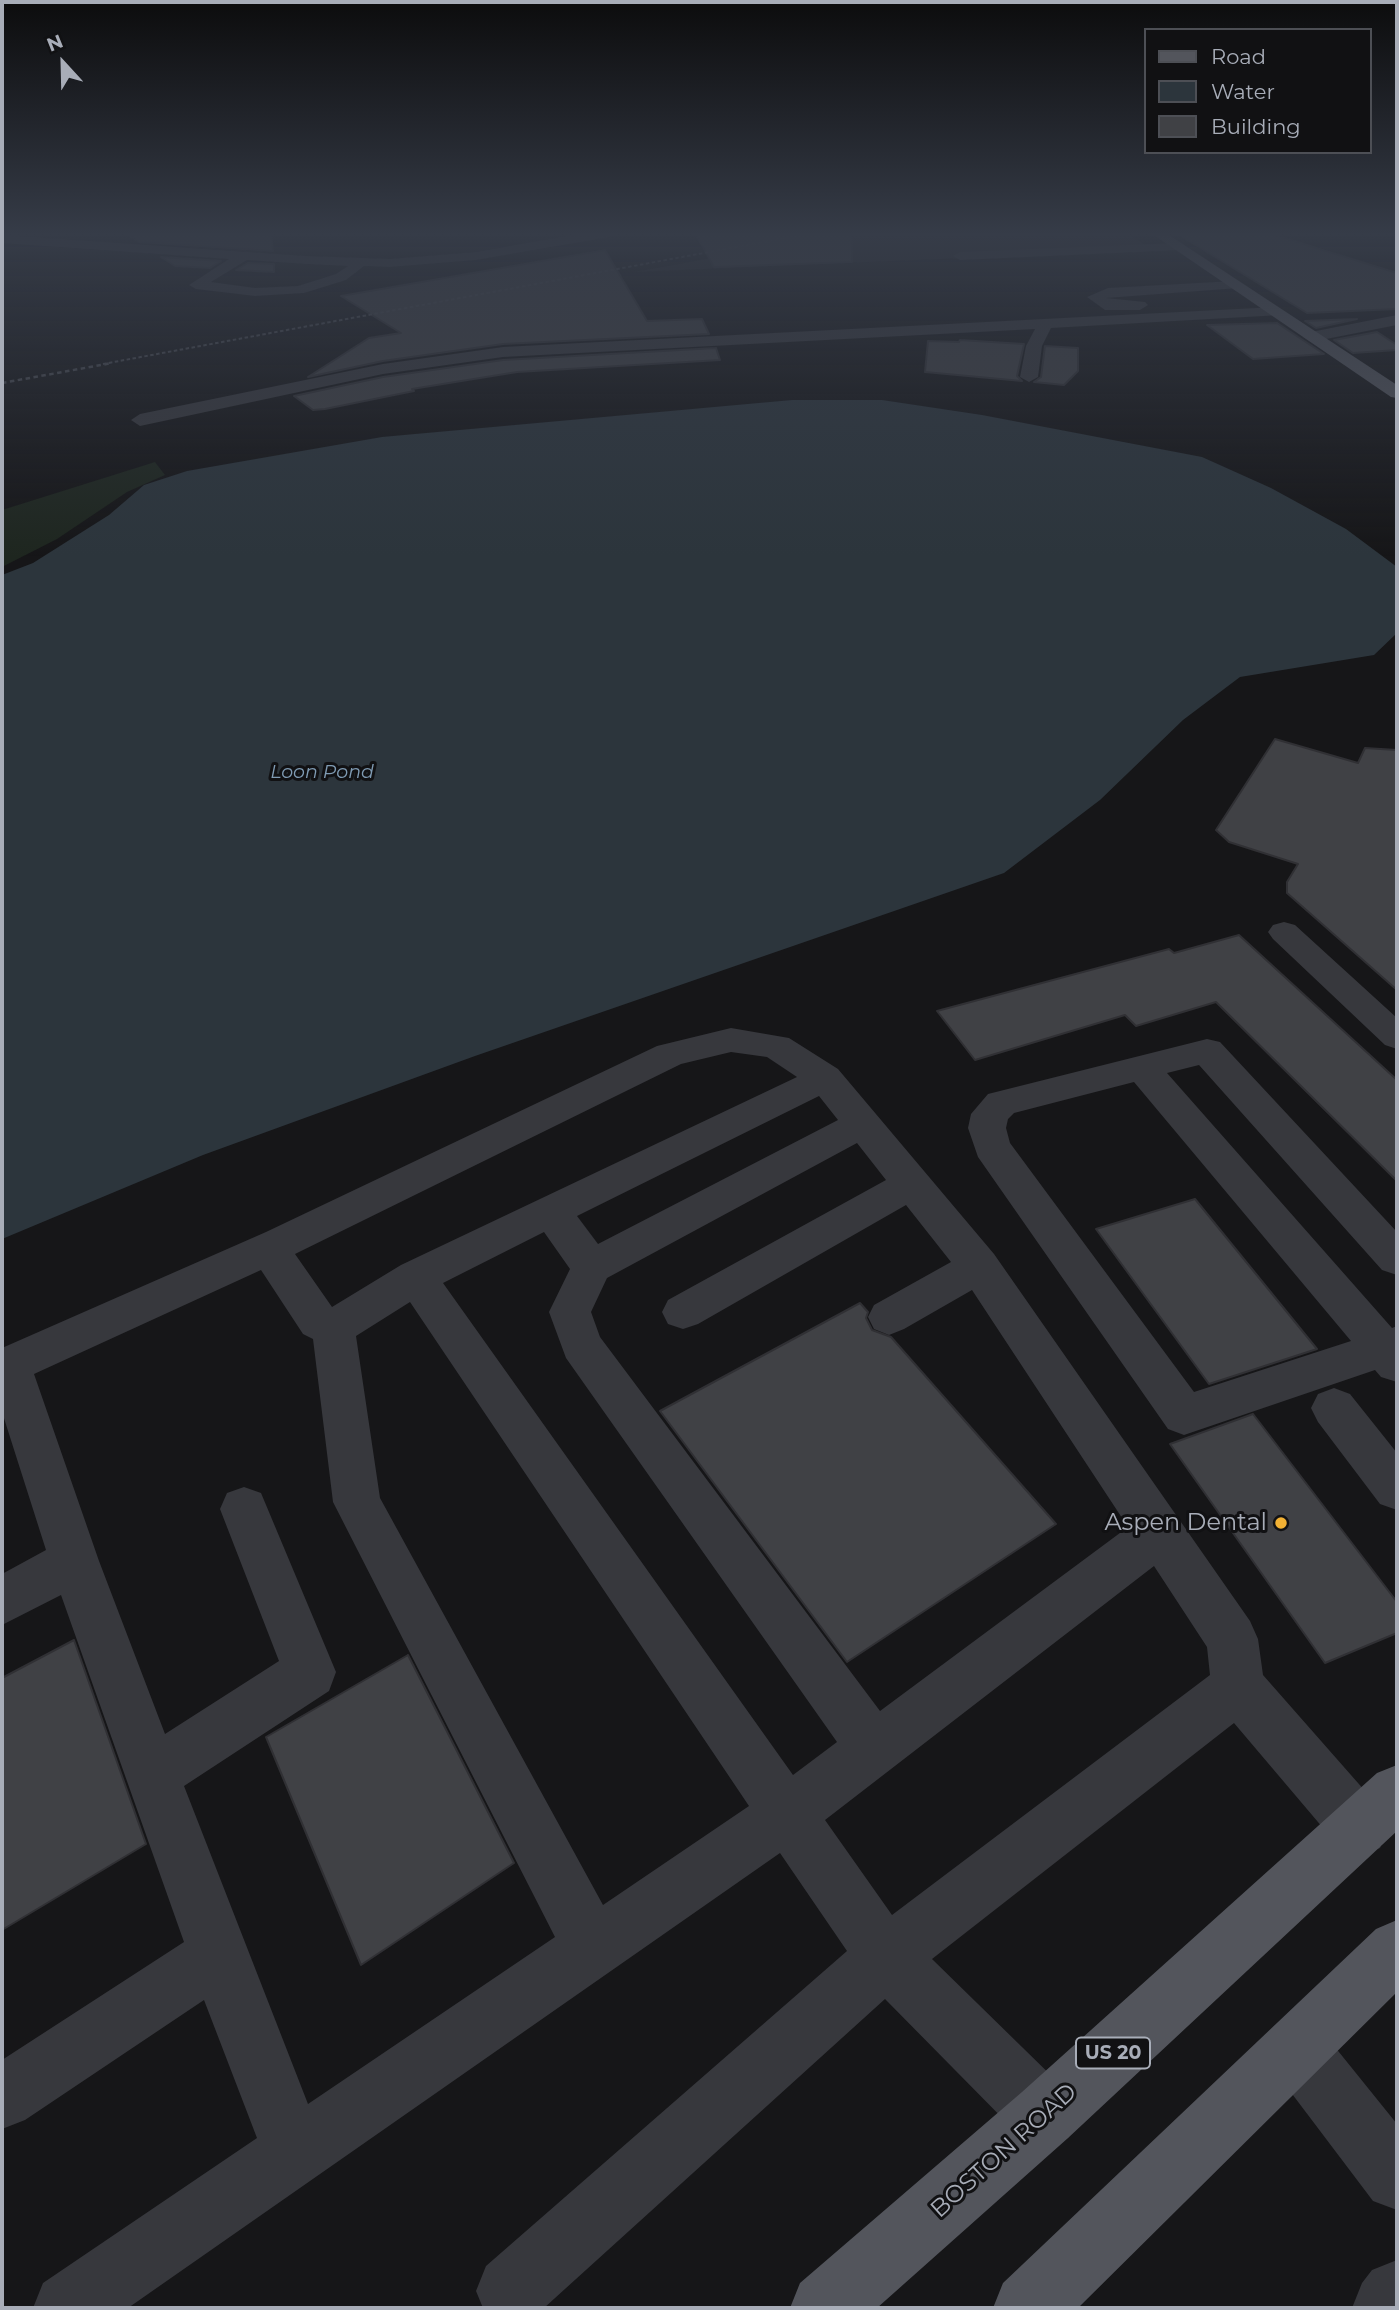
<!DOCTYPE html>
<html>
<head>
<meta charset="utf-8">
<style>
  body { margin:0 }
  #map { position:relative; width:1399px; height:2310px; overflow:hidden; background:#161618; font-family:Montserrat,sans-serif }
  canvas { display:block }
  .frame { position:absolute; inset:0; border:4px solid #a8adb8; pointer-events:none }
  .legend { position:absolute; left:1144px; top:28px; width:228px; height:126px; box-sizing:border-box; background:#111113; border:2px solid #4d4f55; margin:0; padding:9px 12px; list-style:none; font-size:21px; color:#a8adb8 }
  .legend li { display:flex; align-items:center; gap:14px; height:35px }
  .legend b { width:35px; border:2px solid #4d4f55 }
  .north { position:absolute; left:28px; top:28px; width:70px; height:70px; -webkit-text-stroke:5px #111113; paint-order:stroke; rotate:338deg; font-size:19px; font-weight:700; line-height:28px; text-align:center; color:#a8adb8 }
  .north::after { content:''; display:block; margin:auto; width:24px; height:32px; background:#a8adb8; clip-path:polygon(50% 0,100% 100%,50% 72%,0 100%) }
</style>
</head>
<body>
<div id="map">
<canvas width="1399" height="2310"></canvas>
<div class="frame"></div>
<ul class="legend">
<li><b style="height:9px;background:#53555c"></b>Road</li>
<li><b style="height:19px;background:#2c353c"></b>Water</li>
<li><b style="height:19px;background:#404145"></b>Building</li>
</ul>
<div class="north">N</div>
</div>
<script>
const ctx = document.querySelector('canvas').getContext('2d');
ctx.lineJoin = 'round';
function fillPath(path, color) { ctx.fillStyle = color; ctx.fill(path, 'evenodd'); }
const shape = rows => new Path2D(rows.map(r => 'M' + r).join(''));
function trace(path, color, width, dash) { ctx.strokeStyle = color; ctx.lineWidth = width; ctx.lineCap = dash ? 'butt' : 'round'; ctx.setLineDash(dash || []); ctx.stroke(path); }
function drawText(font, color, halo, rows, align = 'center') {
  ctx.font = font + ' Montserrat,sans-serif'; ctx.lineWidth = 6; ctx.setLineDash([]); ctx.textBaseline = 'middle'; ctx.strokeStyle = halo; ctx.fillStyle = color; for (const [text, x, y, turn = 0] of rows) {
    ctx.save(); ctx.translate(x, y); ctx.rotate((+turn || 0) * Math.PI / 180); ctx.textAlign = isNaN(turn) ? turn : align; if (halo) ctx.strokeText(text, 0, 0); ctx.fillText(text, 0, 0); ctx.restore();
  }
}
const built = shape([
  [850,233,1127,233,1152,250,634,272]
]);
const green = shape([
  [155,462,165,475,127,492,57,539,2,567,2,510]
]);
const water = shape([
  [792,400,882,400,982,415,1202,457,1271,488,1346,529,1397,567,1397,633,1374,655,1240,677,1183,720,1100,800,1004,873,475,1056,203,1155,2,1239,2,575,33,563,109,515,144,485,187,471,382,437]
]);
const building = shape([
  [126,233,271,233,273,251,139,242,126,233],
  [695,233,852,233,852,262,714,267,695,233],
  [1176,233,1268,233,1397,273,1397,309,1307,313,1176,233],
  [605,250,647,321,702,319,709,334,503,344,383,361,308,377,369,338,401,333,341,296,605,250],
  [161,257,221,261,210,268,175,266,161,257],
  [248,263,274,264,274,272,236,270,248,263],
  [1357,319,1316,328,1305,321,1357,319],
  [1277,323,1324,354,1253,359,1207,325,1277,323],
  [1377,332,1397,345,1397,350,1353,353,1334,340,1377,332],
  [960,340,1024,344,1017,376,1022,381,925,372,928,341,959,342,960,340],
  [1045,346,1078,348,1078,371,1064,385,1034,382,1041,377,1045,346],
  [716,348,720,360,517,372,412,389,414,391,325,409,313,410,294,396,383,377,503,360,716,348],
  [1275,739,1358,763,1365,748,1397,750,1397,990,1287,893,1287,882,1298,864,1229,842,1216,830,1275,739],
  [1239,935,1397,1080,1397,1181,1216,1002,1136,1026,1125,1015,975,1060,937,1011,1169,949,1174,953,1239,935],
  [1195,1199,1317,1349,1209,1384,1096,1229,1195,1199],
  [860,1303,868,1312,866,1318,872,1330,891,1337,1056,1524,847,1662,660,1411,860,1303],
  [1253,1414,1397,1602,1397,1633,1325,1663,1170,1444,1253,1414],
  [74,1640,146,1844,2,1930,2,1678,74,1640],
  [408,1655,514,1863,361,1965,266,1737,408,1655]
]);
const minor = shape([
  [584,233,615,233,609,237,476,260,390,267,364,266,346,280,304,293,255,296,196,289,189,285,229,259,2,243,2,235,306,256,390,259,476,252,584,233],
  [247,260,306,264,348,266,336,274,298,286,255,288,211,282,247,260],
  [1178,243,1183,244,1183,250,960,260,953,256,960,252,1178,243],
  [1234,281,1239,282,1241,285,1239,288,1106,298,1145,302,1148,305,1140,310,1105,310,1087,297,1108,288,1234,281],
  [1276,307,1284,312,1281,315,1051,328,1042,346,1038,377,1029,382,1020,377,1026,346,1035,329,503,357,383,374,140,426,131,420,140,414,383,364,503,347,1276,307],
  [1397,315,1397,325,1311,342,1303,337,1311,332,1397,315],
  [1284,922,1295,925,1397,1018,1397,1049,1385,1045,1273,939,1268,932,1273,925,1284,922],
  [731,1028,789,1038,838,1069,994,1254,1250,1621,1258,1639,1263,1675,1380,1808,1388,1828,1380,1848,1360,1856,1340,1848,1234,1723,932,1959,1068,2092,1077,2115,1068,2138,1045,2147,1022,2138,885,1999,544,2308,483,2308,476,2291,486,2266,847,1951,780,1853,128,2308,33,2308,43,2283,257,2138,204,2000,25,2120,2,2129,2,2060,184,1942,61,1595,2,1625,2,1574,46,1550,2,1412,2,1348,266,1232,657,1046,731,1028],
  [731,1052,767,1057,797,1077,401,1265,332,1307,295,1254,681,1064,731,1052],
  [819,1096,838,1120,598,1244,577,1216,819,1096],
  [857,1143,886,1180,668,1300,662,1312,668,1324,683,1329,698,1324,906,1205,951,1262,874,1305,868,1317,874,1329,889,1335,904,1329,972,1290,1128,1527,880,1711,600,1337,591,1312,607,1278,857,1143],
  [544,1232,570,1269,549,1312,566,1358,837,1742,793,1775,443,1283,544,1232],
  [261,1270,303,1334,313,1339,333,1502,555,1937,308,2104,184,1786,329,1691,336,1672,261,1493,244,1487,227,1493,220,1509,279,1661,165,1734,99,1561,34,1374,261,1270],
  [410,1302,749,1806,603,1905,380,1498,356,1336,410,1302],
  [1154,1566,1207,1647,1210,1675,892,1915,825,1820,1154,1566],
  [1207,1039,1220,1042,1397,1232,1397,1275,1382,1270,1199,1065,1167,1073,1392,1328,1397,1326,1397,1382,1381,1377,1375,1370,1184,1435,1168,1429,978,1157,968,1128,971,1114,988,1094,1207,1039],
  [1134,1082,1351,1341,1194,1392,1010,1143,1006,1128,1008,1119,1014,1113,1134,1082],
  [1334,1388,1350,1394,1397,1453,1397,1510,1380,1504,1318,1422,1311,1408,1318,1394,1334,1388],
  [1296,2017,1318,2026,1397,2124,1397,2210,1373,2201,1274,2070,1265,2048,1274,2026,1296,2017],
  [1397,2260,1397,2308,1352,2308,1362,2283,1372,2270,1397,2260]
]);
const major = shape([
  [1151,233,1166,233,1397,385,1397,398,1391,397,1151,233],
  [1397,1765,1397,1831,1068,2138,877,2308,790,2308,800,2283,1022,2092,1377,1773,1397,1765],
  [1397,1920,1397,1992,1078,2308,993,2308,1003,2283,1376,1929,1397,1920]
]);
const railFar1 = shape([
  [103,364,812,233]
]);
const rail = shape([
  [2,383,112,363]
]);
const markers = [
  [1281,1523,7,"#f2b134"]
];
const farWaternames = [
  ["Loon Pond",322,772]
];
const shields = [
  [1113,2053,74]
];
const shieldNames = [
  ["US 20",1113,2053]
];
const nearPoinames = [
  ["Aspen Dental",1267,1523]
];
const nearStreetnames = [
  ["BOSTON ROAD",1004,2151,-42]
];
fillPath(built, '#222225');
fillPath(green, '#1e261f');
fillPath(water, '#2c353c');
fillPath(building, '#404145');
trace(building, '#303034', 2);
fillPath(minor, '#37383d');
fillPath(major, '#53555c');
trace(railFar1, '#4a4c52', 2, [3.5, 2.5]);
trace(rail, '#4a4c52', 2.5, [4.5, 3.5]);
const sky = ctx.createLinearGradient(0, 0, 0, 557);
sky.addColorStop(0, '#0c0c0d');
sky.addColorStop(0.42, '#363c48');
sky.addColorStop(1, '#363c4800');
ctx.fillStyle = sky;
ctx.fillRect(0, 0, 1399, 557);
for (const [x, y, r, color] of markers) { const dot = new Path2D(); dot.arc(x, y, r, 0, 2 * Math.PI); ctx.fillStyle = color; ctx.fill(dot); trace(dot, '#111113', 2.5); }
drawText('italic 19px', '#7f9bb3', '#111113', farWaternames);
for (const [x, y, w] of shields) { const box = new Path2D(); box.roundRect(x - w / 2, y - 15.5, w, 31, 5); ctx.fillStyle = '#111113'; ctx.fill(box); trace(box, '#a8adb8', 2); }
drawText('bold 19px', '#a8adb8', null, shieldNames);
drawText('24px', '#a8adb8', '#111113', nearPoinames, 'right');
drawText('24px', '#a8adb8', '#111113', nearStreetnames);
</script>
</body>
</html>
